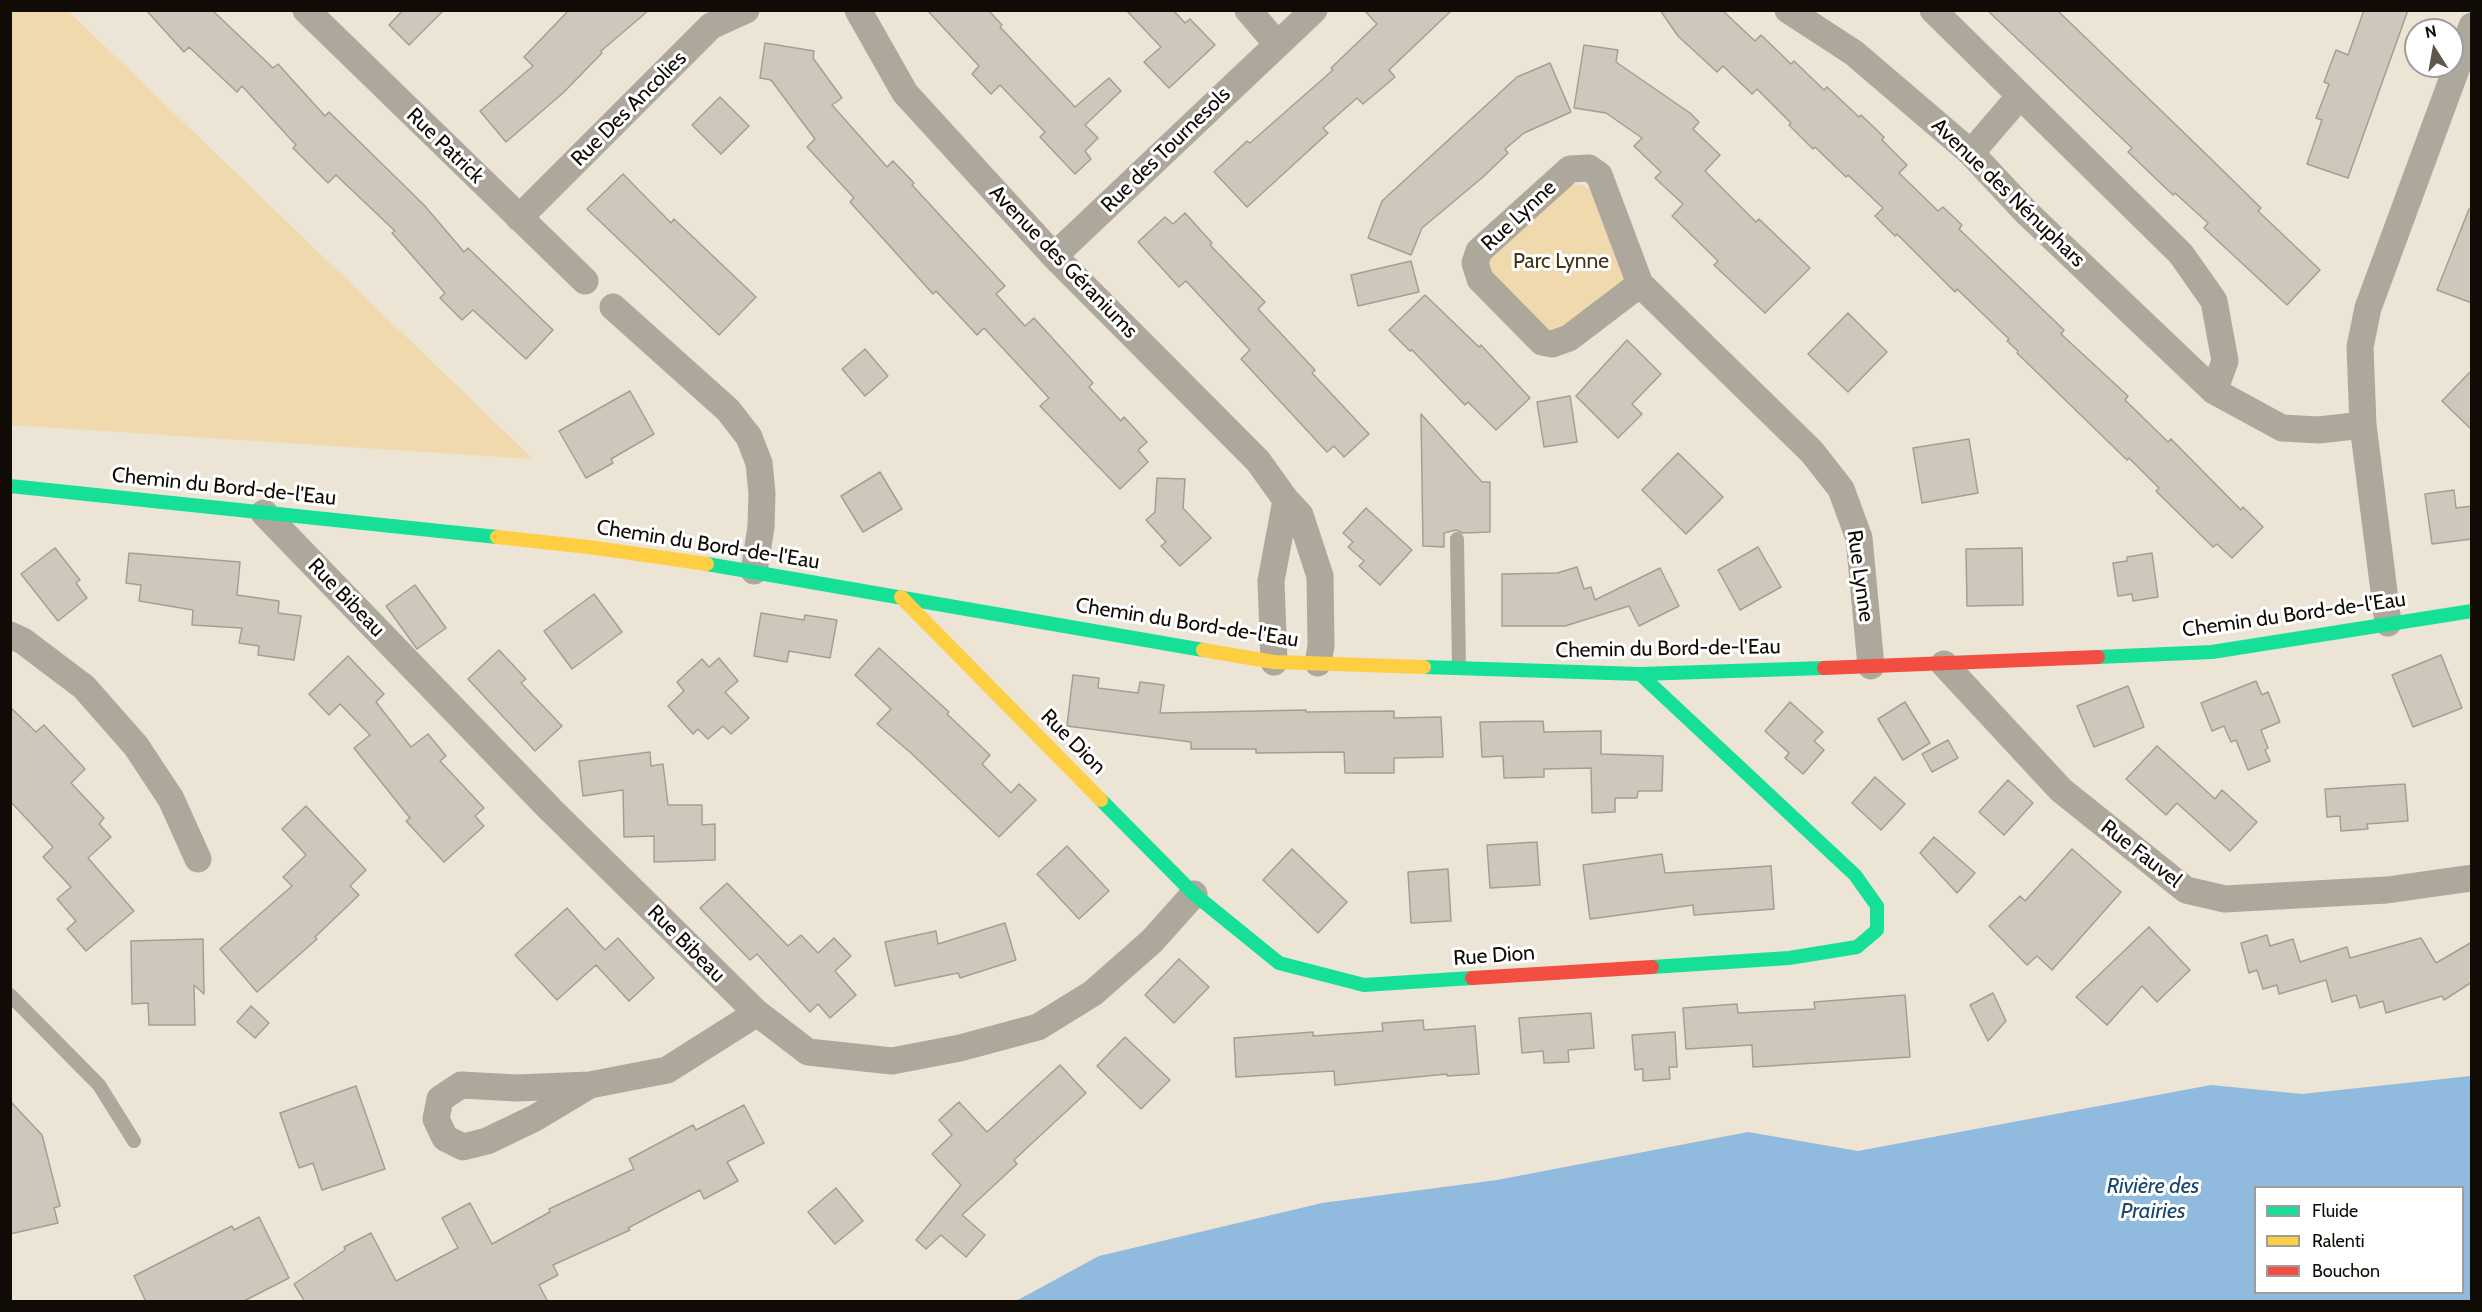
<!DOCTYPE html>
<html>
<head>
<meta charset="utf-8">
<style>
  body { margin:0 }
  #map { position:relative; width:2482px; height:1312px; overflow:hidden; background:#ece4d5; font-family:Cabin,sans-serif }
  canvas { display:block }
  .frame { position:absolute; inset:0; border:12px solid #100b04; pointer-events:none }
  .legend { position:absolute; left:2254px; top:1186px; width:210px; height:108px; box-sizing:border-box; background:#fff; border:2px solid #9f9d9b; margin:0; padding:8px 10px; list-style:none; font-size:18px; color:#100b04 }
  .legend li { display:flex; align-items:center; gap:12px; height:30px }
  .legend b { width:30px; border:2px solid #9f9d9b }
  .north { position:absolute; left:2404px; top:18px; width:60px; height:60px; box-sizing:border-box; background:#fff; border:2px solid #9f9d9b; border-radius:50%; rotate:349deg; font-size:16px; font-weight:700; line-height:24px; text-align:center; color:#100b04 }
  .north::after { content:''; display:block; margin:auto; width:21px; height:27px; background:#5d574d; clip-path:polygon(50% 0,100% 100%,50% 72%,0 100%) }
</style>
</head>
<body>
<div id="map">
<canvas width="2482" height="1312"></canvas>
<div class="frame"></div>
<ul class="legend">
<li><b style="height:8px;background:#16e098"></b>Fluide</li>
<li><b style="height:8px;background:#ffcf43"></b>Ralenti</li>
<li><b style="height:8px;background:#f24e42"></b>Bouchon</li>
</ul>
<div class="north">N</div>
</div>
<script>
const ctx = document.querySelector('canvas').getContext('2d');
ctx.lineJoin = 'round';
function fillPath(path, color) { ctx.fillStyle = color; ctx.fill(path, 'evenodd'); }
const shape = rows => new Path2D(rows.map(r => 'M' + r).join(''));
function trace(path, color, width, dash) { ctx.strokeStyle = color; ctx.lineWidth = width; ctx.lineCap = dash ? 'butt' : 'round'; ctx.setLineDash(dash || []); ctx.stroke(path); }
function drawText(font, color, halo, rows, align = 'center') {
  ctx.font = font + ' Cabin,sans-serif'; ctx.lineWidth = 6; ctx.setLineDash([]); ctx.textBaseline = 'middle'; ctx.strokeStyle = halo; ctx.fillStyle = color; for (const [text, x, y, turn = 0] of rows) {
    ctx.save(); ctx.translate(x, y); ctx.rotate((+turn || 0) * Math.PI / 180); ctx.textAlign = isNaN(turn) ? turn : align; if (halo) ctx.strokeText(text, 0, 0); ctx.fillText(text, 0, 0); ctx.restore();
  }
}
const green = shape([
  [11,10,68,11,533,459,11,425],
  [1566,185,1582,185,1590,190,1624,280,1565,325,1552,329,1544,328,1492,276,1488,263,1491,253]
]);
const water = shape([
  [2471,1076,2471,1301,1016,1301,1099,1256,1322,1203,1497,1180,1748,1132,1858,1151,2211,1085,2302,1094],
  [2256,1188,2462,1188,2462,1292,2256,1292]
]);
const building = shape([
  [146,10,212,10,273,68,278,64,325,116,329,112,424,205,464,252,468,248,553,330,526,359,473,310,462,320,440,298,445,293,392,233,395,231,336,175,328,183,293,148,296,145,242,86,237,92,189,47,184,52,146,10],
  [403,10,444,10,409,45,389,25,403,10],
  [569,10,649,10,601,51,602,53,563,93,506,142,480,111,533,66,524,57,569,10],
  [927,10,988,10,1002,25,1000,27,1075,107,1109,78,1121,91,1085,125,1098,138,1085,151,1091,159,1075,174,1040,137,1045,132,1000,85,991,94,972,74,979,66,927,10],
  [1126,10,1173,10,1185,23,1190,19,1215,45,1169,88,1144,62,1161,47,1126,10],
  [1364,10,1452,10,1389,70,1395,77,1363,104,1357,98,1323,128,1328,133,1247,207,1214,172,1247,141,1250,143,1333,70,1331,68,1377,24,1364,10],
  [1660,10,1722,10,1755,41,1761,35,1791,64,1794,61,1824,90,1827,87,1859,117,1861,115,1884,137,1882,140,1907,165,1899,173,1938,211,1943,207,1962,225,1959,229,2064,330,2061,334,2128,396,2125,400,2168,442,2171,439,2241,510,2243,507,2263,527,2232,558,2217,544,2213,547,2156,491,2159,488,2129,458,2127,460,2017,353,2018,351,2007,341,2009,339,1957,289,1955,292,1897,234,1895,236,1875,216,1883,208,1848,175,1846,177,1815,147,1813,149,1789,125,1791,123,1757,89,1752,94,1723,66,1717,72,1678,36,1660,10],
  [1987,10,2057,10,2209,157,2261,208,2258,211,2320,270,2287,305,2204,228,2208,223,2175,193,2173,195,2128,152,2132,148,1987,10],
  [2364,10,2408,10,2348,178,2307,164,2322,120,2316,118,2329,84,2324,82,2336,50,2348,55,2364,10],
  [765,43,814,51,813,58,842,98,832,105,887,167,893,161,914,183,912,185,1005,286,996,294,1025,326,1034,318,1093,383,1089,387,1121,421,1124,417,1147,442,1138,450,1148,462,1120,489,1040,406,1049,398,984,328,977,335,936,291,933,294,850,202,854,198,807,147,815,139,771,80,760,78,765,43],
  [1584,45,1618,50,1616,62,1690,113,1699,122,1693,129,1720,155,1705,171,1756,222,1759,219,1810,268,1765,313,1714,265,1718,261,1672,216,1683,204,1655,178,1661,172,1634,146,1642,138,1606,113,1574,108,1584,45],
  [1550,63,1571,112,1524,133,1505,149,1508,153,1483,177,1422,228,1411,255,1368,238,1382,201,1517,77,1550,63],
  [720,97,749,126,721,154,692,125,720,97],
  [623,174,671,223,674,219,756,297,719,335,587,209,623,174],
  [2469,209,2472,210,2472,303,2437,290,2469,209],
  [1185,213,1212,243,1210,245,1265,302,1258,309,1315,370,1312,373,1369,434,1344,457,1334,446,1327,452,1241,359,1250,350,1186,281,1179,287,1138,242,1165,217,1173,224,1185,213],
  [1411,261,1419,292,1358,306,1351,275,1411,261],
  [1425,295,1479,347,1481,345,1530,398,1496,430,1468,402,1465,405,1412,350,1410,351,1389,330,1425,295],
  [1848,313,1887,352,1848,392,1808,354,1848,313],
  [1627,340,1661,374,1632,404,1642,414,1618,438,1576,396,1627,340],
  [865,349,888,376,865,396,842,369,865,349],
  [2472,370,2472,430,2442,401,2472,370],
  [630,391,654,434,611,459,613,463,586,478,559,431,630,391],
  [1570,396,1577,442,1544,447,1537,402,1570,396],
  [1421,414,1482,482,1490,482,1490,532,1463,533,1456,530,1444,533,1444,547,1423,546,1421,414],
  [1969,439,1978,493,1922,503,1913,448,1969,439],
  [1678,453,1723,497,1686,534,1642,490,1678,453],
  [880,472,902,509,863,532,841,496,880,472],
  [1157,478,1185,479,1183,508,1211,538,1180,566,1161,546,1166,542,1146,520,1155,512,1157,478],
  [2454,490,2456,508,2472,506,2472,539,2432,544,2425,494,2454,490],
  [1366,508,1412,550,1380,585,1359,566,1364,561,1348,547,1353,542,1343,533,1366,508],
  [1758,547,1781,587,1740,610,1718,570,1758,547],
  [55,548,80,580,76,583,87,598,58,621,21,574,55,548],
  [2022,548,2023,605,1967,606,1966,549,2022,548],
  [129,553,240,562,237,595,279,601,278,613,301,616,294,660,258,655,259,646,239,643,242,628,192,625,193,610,139,601,141,585,126,583,129,553],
  [2152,553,2158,597,2133,601,2132,594,2118,596,2113,563,2127,561,2127,557,2152,553],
  [1577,567,1584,589,1591,587,1595,600,1660,568,1679,606,1639,626,1629,606,1565,626,1502,626,1502,574,1557,573,1577,567],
  [415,585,446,628,417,649,386,606,415,585],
  [594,594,622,632,572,669,544,631,594,594],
  [761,613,804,620,805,615,837,620,830,658,789,651,787,662,754,656,761,613],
  [879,648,949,712,947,714,990,755,982,764,1011,793,1019,784,1036,800,999,837,911,753,877,724,891,709,855,675,879,648],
  [499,650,526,679,521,683,562,726,535,751,468,679,499,650],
  [2441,655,2462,708,2413,727,2392,675,2441,655],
  [348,656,384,694,376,702,411,747,428,734,446,756,440,761,484,808,475,816,484,826,444,862,406,821,410,818,354,748,370,735,340,704,329,715,309,694,348,656],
  [719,658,738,681,725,692,749,718,731,734,723,726,708,739,698,729,693,734,668,706,684,691,677,682,702,659,709,667,719,658],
  [1073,675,1099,678,1098,688,1138,693,1140,682,1164,685,1160,713,1306,710,1306,712,1394,711,1394,718,1441,717,1443,757,1394,758,1394,773,1345,773,1344,752,1256,753,1256,749,1191,749,1191,742,1067,726,1073,675],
  [2256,681,2262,695,2268,692,2280,722,2261,730,2268,748,2265,750,2270,761,2248,770,2236,740,2231,742,2224,726,2212,731,2201,703,2256,681],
  [2128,686,2144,727,2094,747,2077,706,2128,686],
  [1790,702,1823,732,1814,741,1824,750,1803,774,1785,758,1789,753,1765,731,1790,702],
  [1905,702,1930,743,1903,760,1878,719,1905,702],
  [10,707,36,732,44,725,85,769,71,783,104,818,99,824,111,837,88,858,134,911,86,951,67,929,76,921,57,899,71,887,43,857,53,847,10,801,10,707],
  [1543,721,1544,732,1601,731,1601,754,1663,756,1662,791,1638,791,1637,798,1615,798,1615,812,1592,813,1591,768,1544,769,1544,777,1504,778,1503,756,1482,757,1480,722,1543,721],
  [1948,740,1958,758,1932,772,1922,754,1948,740],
  [2157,746,2215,799,2222,790,2257,822,2230,851,2177,803,2166,815,2126,779,2157,746],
  [650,752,651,766,663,764,668,805,702,805,702,825,715,824,715,860,654,862,654,836,624,837,623,790,583,796,579,761,650,752],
  [1875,777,1905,804,1881,830,1852,803,1875,777],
  [2008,780,2033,803,2004,835,1979,812,2008,780],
  [2405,784,2408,821,2367,824,2368,829,2341,831,2340,816,2327,817,2325,789,2405,784],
  [306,806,366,870,350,886,359,895,315,937,317,939,257,992,220,949,292,886,283,877,306,855,282,829,306,806],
  [1934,837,1975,873,1957,893,1920,853,1934,837],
  [1537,842,1540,885,1490,888,1487,845,1537,842],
  [1067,846,1109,891,1079,919,1037,874,1067,846],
  [1292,849,1347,902,1318,933,1263,880,1292,849],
  [2072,849,2121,892,2052,970,2037,956,2027,965,1989,926,2020,896,2025,901,2072,849],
  [1662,854,1665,873,1771,866,1774,909,1694,915,1693,905,1590,919,1583,865,1662,854],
  [1448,869,1451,921,1411,923,1408,872,1448,869],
  [727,883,788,946,801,935,818,953,834,938,851,956,835,971,856,995,830,1018,818,1004,810,1012,757,954,750,960,700,908,727,883],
  [567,908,605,950,618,938,654,978,629,1001,596,965,557,1000,515,955,567,908],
  [1005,923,1016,960,960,978,958,973,895,986,885,942,936,931,938,944,1005,923],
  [2149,927,2190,970,2157,1002,2142,986,2107,1025,2076,997,2149,927],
  [2267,935,2270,946,2293,939,2300,962,2347,947,2350,958,2421,938,2436,963,2472,942,2472,982,2444,1000,2442,996,2386,1013,2383,1001,2360,1008,2356,995,2332,1002,2326,980,2279,994,2277,985,2263,989,2257,970,2249,973,2241,943,2267,935],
  [203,939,204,994,194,985,195,1025,149,1025,148,1003,132,1004,131,941,203,939],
  [1179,959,1209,987,1174,1023,1145,995,1179,959],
  [1993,993,2006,1021,1988,1041,1970,1005,1993,993],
  [1905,995,1910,1057,1753,1067,1752,1045,1686,1049,1683,1008,1737,1004,1738,1013,1815,1009,1814,1002,1905,995],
  [251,1006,269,1023,255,1038,237,1022,251,1006],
  [1591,1013,1594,1048,1568,1050,1569,1062,1544,1063,1543,1051,1522,1053,1519,1018,1591,1013],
  [1423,1020,1424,1030,1475,1026,1479,1074,1447,1076,1447,1074,1335,1085,1334,1071,1236,1077,1234,1038,1313,1032,1313,1036,1383,1031,1382,1023,1423,1020],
  [1675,1032,1677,1067,1669,1067,1670,1079,1643,1081,1643,1069,1635,1070,1632,1035,1675,1032],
  [1125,1037,1170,1080,1141,1109,1097,1066,1125,1037],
  [1060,1065,1086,1093,1014,1160,1017,1164,962,1215,985,1235,966,1257,941,1235,926,1249,916,1240,961,1185,932,1154,952,1135,939,1120,959,1102,987,1132,1060,1065],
  [356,1086,385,1169,322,1190,313,1163,299,1168,280,1113,356,1086],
  [10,1101,42,1135,60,1206,54,1208,58,1223,10,1234,10,1101],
  [744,1105,764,1143,727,1162,738,1181,704,1199,700,1190,628,1228,630,1230,553,1265,558,1275,539,1285,548,1302,305,1302,294,1284,345,1250,344,1247,371,1233,396,1281,458,1248,442,1218,470,1203,492,1244,550,1212,549,1209,634,1169,629,1159,693,1125,696,1130,744,1105],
  [836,1188,863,1221,835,1244,808,1212,836,1188],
  [259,1217,289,1278,242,1302,146,1302,134,1276,232,1226,234,1230,259,1217]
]);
const lane = shape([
  [1457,539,1459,668],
  [10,995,99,1085,134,1141]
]);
const street = shape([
  [306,10,585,281],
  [858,10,905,93,1054,256,1258,461,1286,500,1300,515,1320,576,1321,646,1318,663],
  [1248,10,1277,44],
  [1788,10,1854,53,1971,153,2027,213,2214,391,2282,428,2319,430,2363,425],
  [1933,10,2181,254,2214,301,2225,361,2214,391],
  [1971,153,2019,97],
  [519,218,711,26,746,10],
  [1054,256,1314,10],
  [1640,284,1569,338,1552,344,1542,342,1480,279,1475,263,1479,251,1570,169,1589,168,1599,175,1640,284,1812,452,1841,489,1859,538,1871,666],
  [613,307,728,410,749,437,759,463,762,493,761,527,754,571],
  [264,513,550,809,757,1013,808,1052,892,1061,960,1048,1038,1027,1093,993,1152,941,1194,894],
  [2388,623,2363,425,2360,347,2368,308,2472,26],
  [10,635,23,641,84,687,136,746,171,799,198,859],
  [1274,662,1271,581,1286,500],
  [1944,664,2061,790,2186,890,2225,899,2387,890,2472,878],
  [590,1085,535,1118,487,1141,463,1147,445,1138,436,1119,440,1099,461,1085,517,1088,590,1085,667,1070,757,1013]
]);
const fast = shape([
  [10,486,497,537],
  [707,564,1203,650],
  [2098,657,2212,652,2472,611],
  [1424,667,1640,674,1824,668],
  [1640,674,1855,875,1877,906,1877,930,1857,947,1789,958,1652,967],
  [1101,800,1194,894,1279,963,1364,985,1472,978]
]);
const slow = shape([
  [497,537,589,547,707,564],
  [901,597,1101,800],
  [1203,650,1274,662,1424,667]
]);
const jam = shape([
  [1824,668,2098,657],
  [1472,978,1652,967]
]);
const streetNames = [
  ["Rue Des Ancolies",629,109,-45],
  ["Rue Patrick",445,146,44],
  ["Rue des Tournesols",1166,150,-44],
  ["Avenue des Nénuphars",2008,193,44],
  ["Rue Lynne",1519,216,-43],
  ["Avenue des Géraniums",1063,262,46],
  ["Chemin du Bord-de-l'Eau",224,487,6],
  ["Chemin du Bord-de-l'Eau",708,545,9],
  ["Rue Lynne",1860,576,82],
  ["Rue Bibeau",346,598,46],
  ["Chemin du Bord-de-l'Eau",2294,615,-8],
  ["Chemin du Bord-de-l'Eau",1187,623,9],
  ["Chemin du Bord-de-l'Eau",1668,649,-1],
  ["Rue Dion",1073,742,45],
  ["Rue Fauvel",2141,854,38],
  ["Rue Bibeau",686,944,45],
  ["Rue Dion",1494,956,-4]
];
const parkNames = [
  ["Parc Lynne",1561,262]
];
const waterNames = [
  ["Rivière des",2153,1187],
  ["Prairies",2153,1212]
];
fillPath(green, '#f0d9ac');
fillPath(water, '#91badf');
fillPath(building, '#cec7bb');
trace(building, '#a59f93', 1.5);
trace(lane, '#ada89b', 14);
trace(street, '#ada89b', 27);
trace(fast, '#16e098', 14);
trace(slow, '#ffcf43', 14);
trace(jam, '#f24e42', 14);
drawText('21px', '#100b04', '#fff', streetNames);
drawText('21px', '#453411', '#fff', parkNames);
drawText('italic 22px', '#1a466e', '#fff', waterNames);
</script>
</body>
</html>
